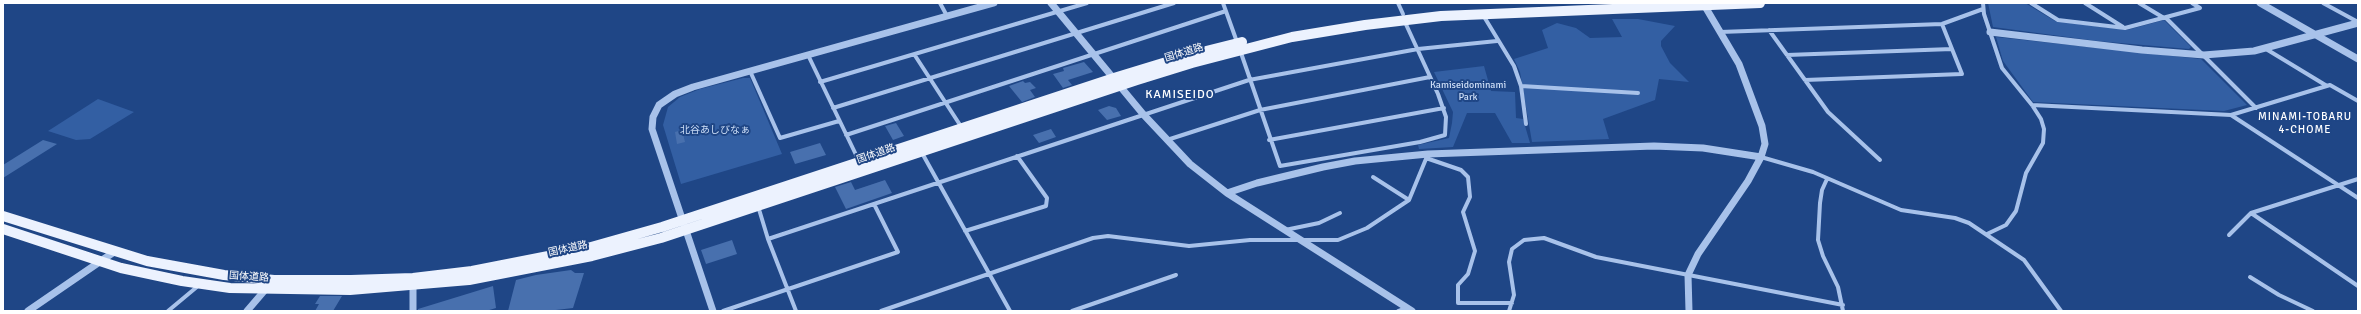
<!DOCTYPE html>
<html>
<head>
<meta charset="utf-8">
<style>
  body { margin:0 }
  #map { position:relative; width:2361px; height:314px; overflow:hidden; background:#1f4686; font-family:Signika,sans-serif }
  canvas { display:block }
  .frame { position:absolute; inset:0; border:4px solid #fff; pointer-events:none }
</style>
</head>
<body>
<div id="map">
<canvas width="2361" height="314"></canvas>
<div class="frame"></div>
</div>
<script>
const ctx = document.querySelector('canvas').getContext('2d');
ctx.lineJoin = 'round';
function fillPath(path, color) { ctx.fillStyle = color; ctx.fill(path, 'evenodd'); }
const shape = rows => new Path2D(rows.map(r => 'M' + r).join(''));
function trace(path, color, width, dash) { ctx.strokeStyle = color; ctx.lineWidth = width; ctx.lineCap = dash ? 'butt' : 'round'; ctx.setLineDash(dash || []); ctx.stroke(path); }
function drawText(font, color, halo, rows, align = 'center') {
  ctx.font = font + ' Signika,"Noto Sans JP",sans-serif'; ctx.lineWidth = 4; ctx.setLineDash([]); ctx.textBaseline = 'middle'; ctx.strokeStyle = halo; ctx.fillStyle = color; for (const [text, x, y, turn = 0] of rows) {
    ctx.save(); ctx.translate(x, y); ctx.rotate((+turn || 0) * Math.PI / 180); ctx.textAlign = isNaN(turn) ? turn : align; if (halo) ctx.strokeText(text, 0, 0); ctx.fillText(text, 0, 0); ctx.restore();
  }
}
const green = shape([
  [1988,3,2025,3,2055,21,2127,30,2164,20,2191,47,2189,49,2097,41,1993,27],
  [1612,19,1638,19,1675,26,1661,41,1661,46,1670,63,1689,82,1659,79,1655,100,1603,119,1609,139,1532,142,1520,72,1514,59,1548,48,1542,30,1557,23,1576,28,1590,38,1622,37],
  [1996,37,2201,59,2247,105,2224,111,2033,102,2003,61],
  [1484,66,1491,91,1515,92,1516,118,1523,119,1530,143,1512,143,1495,113,1467,113,1453,147,1419,149,1418,145,1449,138,1452,123,1453,112,1434,72],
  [743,78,750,78,782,154,681,184,663,125,668,107,680,97,700,89],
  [98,99,134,112,90,139,76,140,48,131]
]);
const building = shape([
  [1084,62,1093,72,1068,80,1072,85,1063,88,1053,74,1064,71,1063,68],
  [1023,81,1025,83,1030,82,1036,88,1030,90,1035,97,1022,102,1009,86],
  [1109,106,1116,108,1121,116,1107,120,1098,110],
  [896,123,904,136,893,140,885,126],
  [1051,129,1056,137,1039,143,1033,135],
  [682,130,685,142,677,144,675,132],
  [43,140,57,144,3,178,3,165],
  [820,143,826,155,795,164,790,152],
  [885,180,892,193,846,209,835,187,851,182,855,190],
  [732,240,737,254,706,264,701,250],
  [571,270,575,273,584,273,573,308,547,311,508,311,516,280,536,275],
  [493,286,496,308,486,311,418,311,418,309],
  [320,296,342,296,333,311,315,311,319,304,315,304]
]);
const minor = shape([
  [940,3,947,16],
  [1223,3,1237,42],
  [1398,3,1403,14],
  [1983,3,1984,14,2002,68,2032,105,2041,119,2044,129,2043,143,2026,173,2016,211,2006,225,1987,234],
  [2031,3,2058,20,2125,28,2200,8],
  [2085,3,2123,27],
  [2139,3,2164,18],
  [2192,3,2200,8],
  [2323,3,2358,22],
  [1483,15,1514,66,1521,86,1526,124],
  [2166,18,2256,108],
  [1769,30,1828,112,1880,160],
  [1720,32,1942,24,1983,9],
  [2266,49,2327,86],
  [1240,50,1280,166,1420,142,1445,135,1446,117,1438,94,1404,20],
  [914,54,962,128],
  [808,55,859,161],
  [1787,55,1952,49],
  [750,71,780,138,839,121],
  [1805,80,1962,74,1942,24],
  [820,82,1087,3],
  [1521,86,1638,93],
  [2032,105,2231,115,2330,85,2358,101],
  [833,108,1174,3],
  [2231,115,2358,198],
  [846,135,1226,11],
  [1167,140,1260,110,1430,77],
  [1269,140,1444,108],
  [922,153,1010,311],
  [1761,157,1813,172,1901,210,1955,218,1969,223,2024,260,2061,311],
  [1426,158,1461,170,1468,177,1470,197,1463,212,1475,251,1468,274,1458,285,1458,303,1512,303],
  [1373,177,1409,200],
  [1827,179,1822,190,1820,203,1818,240,1823,256,1838,287,1843,311],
  [758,206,768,239,796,311],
  [2251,213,2358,286],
  [1285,230,1319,223,1340,213],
  [965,231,1046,206,1047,198,1017,156],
  [2229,235,2251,213,2358,179],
  [768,239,1249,80,1418,49,1497,41],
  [2250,277,2279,295,2313,311],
  [168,311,198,286],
  [723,311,898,252,874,204],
  [881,311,1093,238,1108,236,1189,246,1250,240,1338,240,1367,228,1409,200,1428,154],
  [1072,311,1176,275],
  [1398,311,1406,308],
  [1509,311,1514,295,1509,262,1512,249,1524,240,1544,238,1596,257,1843,305]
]);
const tertiary = shape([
  [1051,3,1143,114,1190,164,1227,193,1412,311],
  [2260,3,2358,59],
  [1990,32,2142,50,2204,55,2254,51,2358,23],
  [1227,193,1257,183,1323,167,1355,161,1428,154,1654,146,1703,148,1761,157],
  [413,286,413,311],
  [28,311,114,252],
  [247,311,265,290],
  [713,311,652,129,653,117,659,105,675,94,693,87,994,3],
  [1689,311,1688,275,1698,254,1748,181,1761,157,1765,144,1762,126,1739,64,1703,3]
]);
const primary = shape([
  [3,216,147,261,224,275,274,280,351,280,413,278,472,271,584,249,662,227,1114,78,1186,56,1242,42],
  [3,229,121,268,182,281,230,288,350,290,469,280,592,256,661,238,1137,80,1192,63,1292,37,1365,25,1441,16,1760,3]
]);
const streetNames = [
  ["国体道路",1184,53,-17],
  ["国体道路",876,154,-19],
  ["国体道路",568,249,-12],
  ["国体道路",249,277,4]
];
const parkNames = [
  ["Kamiseidominami",1468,85],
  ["Park",1468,97],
  ["北谷あしびなぁ",715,130]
];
const neighbourhoodNames = [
  ["MINAMI-TOBARU",2305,117],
  ["4-CHOME",2305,130]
];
const quarterNames = [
  ["KAMISEIDO",1180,95]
];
fillPath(green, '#335fa3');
fillPath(building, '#4870ae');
trace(minor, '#a8c2ea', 4);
trace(tertiary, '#a8c2ea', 7);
trace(primary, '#ecf2fe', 10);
drawText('10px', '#fff', '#1f4686', streetNames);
drawText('10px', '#cddef7', '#1f4686', parkNames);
ctx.letterSpacing = '1px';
drawText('11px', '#fff', '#1f4686', neighbourhoodNames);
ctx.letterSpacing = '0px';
ctx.letterSpacing = '1px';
drawText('12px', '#fff', '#1f4686', quarterNames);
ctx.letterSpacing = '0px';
</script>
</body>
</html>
